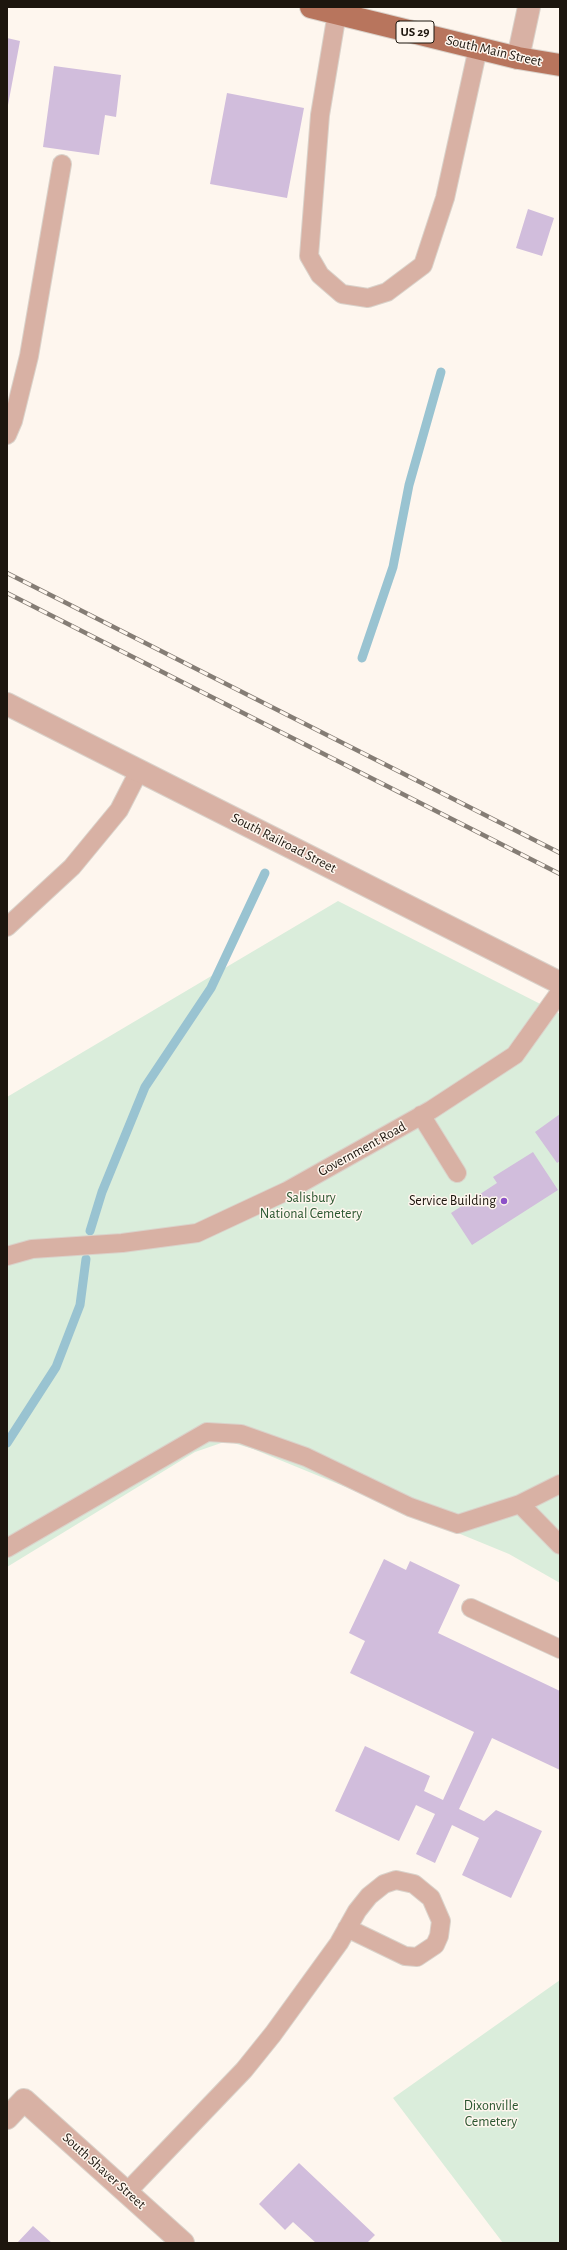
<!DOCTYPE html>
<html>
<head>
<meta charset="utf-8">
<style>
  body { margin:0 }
  #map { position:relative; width:567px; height:2250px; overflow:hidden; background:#fef6ee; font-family:"Alegreya Sans",sans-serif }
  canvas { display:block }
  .frame { position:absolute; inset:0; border:8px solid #1d160e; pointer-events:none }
</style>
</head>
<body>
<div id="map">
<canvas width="567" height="2250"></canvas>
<div class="frame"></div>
</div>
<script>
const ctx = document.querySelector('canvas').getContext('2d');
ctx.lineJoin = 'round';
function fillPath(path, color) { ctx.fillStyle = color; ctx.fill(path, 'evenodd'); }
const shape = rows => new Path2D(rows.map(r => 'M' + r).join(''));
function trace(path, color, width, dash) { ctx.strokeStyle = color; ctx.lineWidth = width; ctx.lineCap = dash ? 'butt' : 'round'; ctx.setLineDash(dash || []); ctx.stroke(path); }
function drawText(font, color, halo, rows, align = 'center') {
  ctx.font = font + ' "Alegreya Sans",sans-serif'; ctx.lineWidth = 3; ctx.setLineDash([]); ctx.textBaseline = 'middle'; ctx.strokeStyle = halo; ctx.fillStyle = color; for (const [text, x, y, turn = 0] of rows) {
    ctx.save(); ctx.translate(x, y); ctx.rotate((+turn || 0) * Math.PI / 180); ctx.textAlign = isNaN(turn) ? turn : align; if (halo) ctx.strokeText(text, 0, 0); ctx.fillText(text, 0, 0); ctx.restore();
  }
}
const green = shape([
  [338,901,560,1014,560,1583,509,1554,253,1449,227,1441,195,1452,7,1567,7,1097],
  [560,1980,560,2243,503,2243,393,2098]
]);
const stream = shape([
  [362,658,393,567,409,485,441,372],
  [90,1231,102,1192,145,1087,211,988,265,873],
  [7,1443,56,1367,80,1305,86,1259]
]);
const building = shape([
  [7,38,20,41,8,105,7,105],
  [54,66,121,75,116,117,105,115,99,155,43,147],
  [227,93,304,108,287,198,210,184],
  [528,209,554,218,542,256,516,248],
  [560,1114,560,1161,557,1163,535,1132],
  [533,1152,558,1190,472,1245,451,1213,497,1183,493,1177],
  [384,1559,406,1570,410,1561,460,1585,438,1633,560,1691,560,1770,492,1738,459,1809,484,1821,496,1810,542,1831,511,1898,462,1875,479,1838,452,1825,435,1863,416,1854,435,1814,416,1805,399,1841,335,1811,365,1746,430,1776,424,1791,443,1800,474,1732,350,1673,365,1641,349,1633],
  [299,2163,375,2235,367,2243,316,2243,293,2222,285,2230,259,2204],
  [33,2226,52,2243,17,2243]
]);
const service = shape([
  [337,13,320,115,309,256,320,275,342,294,368,298,387,292,423,265,445,198,478,48],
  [7,435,13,421,29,356,62,164],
  [7,927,72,867,119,810,139,771],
  [421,1115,457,1173],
  [7,1256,32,1249,122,1243,197,1233,287,1191,431,1110,515,1055,560,992],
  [520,1504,560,1545],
  [7,1548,207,1432,241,1434,306,1457,410,1507,458,1524,520,1504,560,1484],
  [471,1608,560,1649],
  [127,2192,244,2070,273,2034,339,1943,357,1911,369,1896,384,1884,396,1880,414,1884,431,1898,441,1921,439,1936,435,1945,417,1957,405,1956,347,1928]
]);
const minor = shape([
  [518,58,529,7],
  [7,704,560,983],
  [7,2118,24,2100,183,2243]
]);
const primary = shape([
  [311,7,518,58,560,65]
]);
const rail = shape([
  [7,573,560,853],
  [7,593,560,874]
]);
const markers = [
  [504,1201,4,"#8c51c8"]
];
const shields = [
  [415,32,38]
];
const shieldNames = [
  ["US 29",415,32]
];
const streetNames = [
  ["South Main Street",494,51,13],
  ["South Railroad Street",284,843,27],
  ["Government Road",362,1149,-29],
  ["South Shaver Street",104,2171,42]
];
const parkNames = [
  ["Salisbury",311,1198],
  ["National Cemetery",311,1214],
  ["Dixonville",491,2106],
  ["Cemetery",491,2122]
];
const poiNames = [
  ["Service Building",496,1201]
];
fillPath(green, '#daeddb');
trace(stream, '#99c3d1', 9);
fillPath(building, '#d1bddc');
trace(service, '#dad2ca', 20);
trace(minor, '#dad2ca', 24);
trace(primary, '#dad2ca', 24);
trace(service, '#d8b1a4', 18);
trace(minor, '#d8b1a4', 22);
trace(primary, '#b8755d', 22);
trace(rail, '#857d75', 4.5);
trace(rail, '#fef6ee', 3, [9]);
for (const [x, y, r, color] of markers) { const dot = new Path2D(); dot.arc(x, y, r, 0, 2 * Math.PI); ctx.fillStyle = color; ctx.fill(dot); trace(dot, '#fef6ee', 1.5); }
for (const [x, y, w] of shields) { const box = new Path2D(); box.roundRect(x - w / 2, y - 11, w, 22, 3); ctx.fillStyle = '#fef6ee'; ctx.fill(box); trace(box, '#1d160e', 1); }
drawText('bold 13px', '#1d160e', null, shieldNames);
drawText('14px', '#1d160e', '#fef6ee', streetNames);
drawText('14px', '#2a552f', '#fef6ee', parkNames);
drawText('14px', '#1d160e', '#fef6ee', poiNames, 'right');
</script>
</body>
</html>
